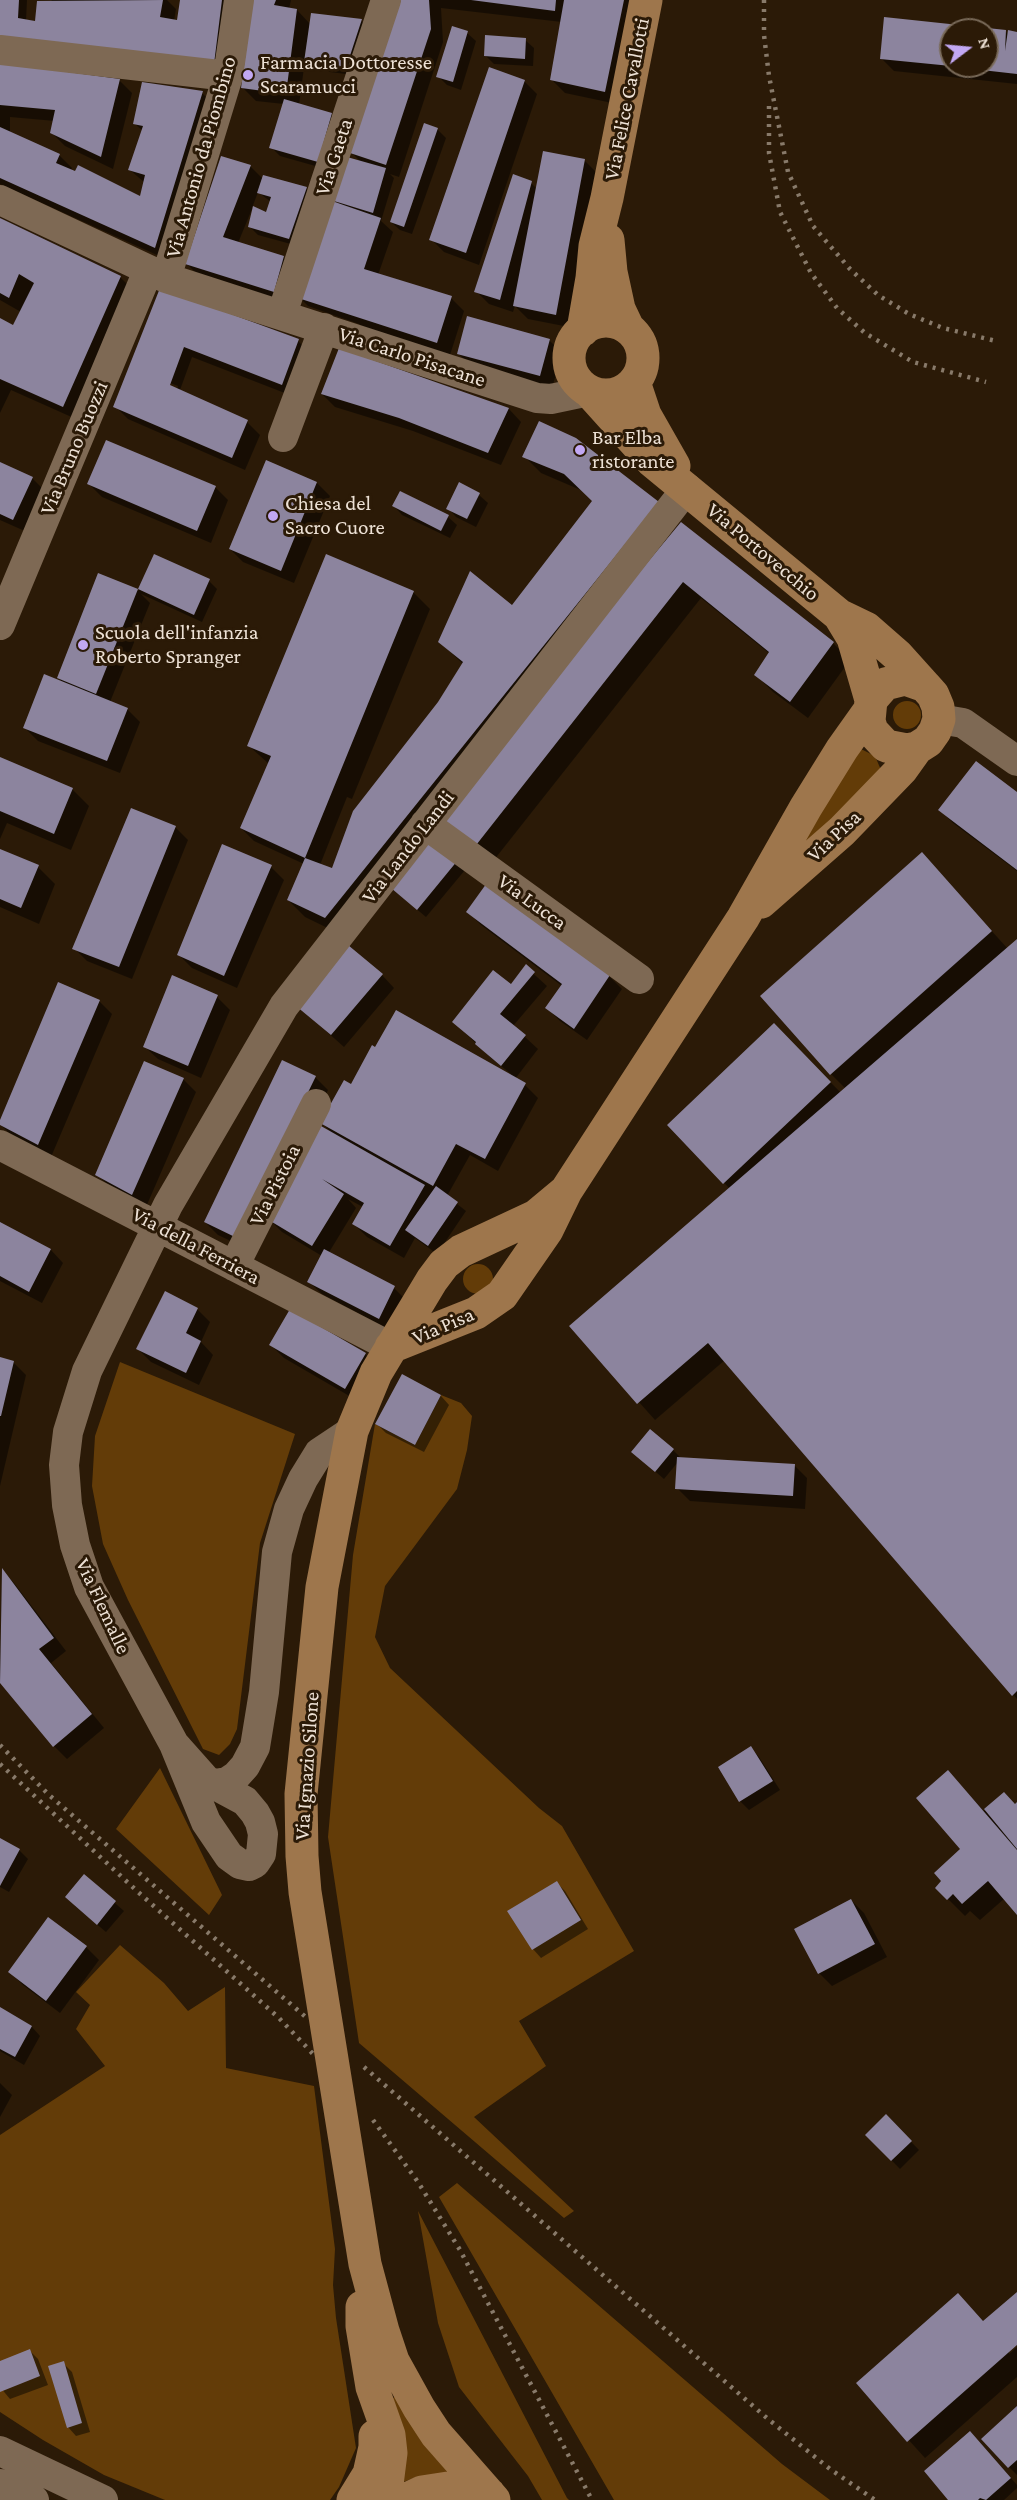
<!DOCTYPE html>
<html>
<head>
<meta charset="utf-8">
<style>
  body { margin:0 }
  #map { position:relative; width:1017px; height:2500px; overflow:hidden; background:#2b1a07; font-family:"Crimson Pro",serif }
  canvas { display:block }
  .north { position:absolute; left:939px; top:18px; width:60px; height:60px; box-sizing:border-box; background:#2b1a07; border:2px solid #796a59; border-radius:50%; rotate:74deg; font-size:16px; font-weight:700; line-height:24px; text-align:center; color:#ede1d5 }
  .north::after { content:''; display:block; margin:auto; width:21px; height:27px; background:#c2a8f3; clip-path:polygon(50% 0,100% 100%,50% 72%,0 100%) }
</style>
</head>
<body>
<div id="map">
<canvas width="1017" height="2500"></canvas>
<div class="north">N</div>
</div>
<script>
const ctx = document.querySelector('canvas').getContext('2d');
ctx.lineJoin = 'round';
function fillPath(path, color) { ctx.fillStyle = color; ctx.fill(path, 'evenodd'); }
const shape = rows => new Path2D(rows.map(r => 'M' + r).join(''));
function trace(path, color, width, dash) { ctx.strokeStyle = color; ctx.lineWidth = width; ctx.lineCap = dash ? 'butt' : 'round'; ctx.setLineDash(dash || []); ctx.stroke(path); }
function drawText(font, color, halo, rows, align = 'center') {
  ctx.font = font + ' "Crimson Pro",serif'; ctx.lineWidth = 6; ctx.setLineDash([]); ctx.textBaseline = 'middle'; ctx.strokeStyle = halo; ctx.fillStyle = color; for (const [text, x, y, turn = 0] of rows) {
    ctx.save(); ctx.translate(x, y); ctx.rotate((+turn || 0) * Math.PI / 180); ctx.textAlign = isNaN(turn) ? turn : align; if (halo) ctx.strokeText(text, 0, 0); ctx.fillText(text, 0, 0); ctx.restore();
  }
}
const green = shape([
  '893 715a14 14 0 1 1 28 0a14 14 0 1 1-28 0Z',
  [861,749,875,756,881,770,800,862,786,852],
  '463 1279a15 15 0 1 1 30 0a15 15 0 1 1-30 0Z',
  [120,1362,295,1434,260,1543,237,1729,230,1744,219,1755,203,1749,128,1600,103,1544,92,1486,95,1436],
  [441,1395,461,1403,472,1416,467,1450,457,1489,385,1586,375,1637,390,1668,539,1808,562,1826,634,1951,519,2021,546,2066,474,2117,574,2211,564,2218,359,2043,328,1837,353,1555,375,1424,415,1445],
  [160,1768,222,1895,209,1915,116,1829],
  [120,1945,164,1983,188,2011,225,1987,226,2068,314,2086,335,2249,333,2285,336,2318,356,2448,339,2487,330,2500,165,2500,104,2475,43,2440,0,2412,0,2135,105,2066,76,2029,90,2005,76,1992],
  [457,2183,782,2464,830,2500,614,2500,439,2197],
  [418,2211,567,2498,569,2500,542,2500,528,2476,459,2387,438,2323],
  [396,2395,449,2469,446,2473,416,2477,401,2483,390,2402]
]);
const shadow = shape([
  [0,0,27,0,26,21,34,22,52,0,167,0,176,9,174,21,178,21,181,0,241,0,230,80,24,48],
  [255,0,291,0,289,9,297,10,311,25,313,15,361,21,370,29,354,75,314,70,305,60,299,105,331,114,340,123,326,169,280,156,271,147,284,104,256,101,243,88],
  [402,0,639,0,617,104,565,93,552,80,562,22,441,8,443,42,399,177,390,174,394,178,381,221,393,232,378,275,451,298,464,311,450,355,364,329,359,324,308,306,300,298,341,205,335,200,362,163,352,153],
  [885,19,1006,32,1009,35,1017,33,1017,84,894,71,881,58],
  [951,30,987,30,987,66,951,66],
  [467,33,476,41,461,90,447,85,438,76],
  [525,40,534,48,533,66,494,64,485,55],
  [0,65,119,80,132,93,113,169,65,146,52,133,55,121,10,117,10,133,59,155,72,168,71,171,141,198,145,183,130,170,143,131,134,123,202,93,215,106,168,260,0,184],
  [524,81,537,94,479,265,444,252,431,239],
  [437,129,446,138,412,234,400,230,391,222],
  [585,161,598,174,569,327,528,319,515,306,513,312,489,304,476,291,531,183,537,189],
  [250,166,263,179,306,189,314,197,298,246,258,235,249,226,254,210,252,209,238,243,283,257,296,270,287,304,200,277,187,264],
  [258,192,271,202,267,214,252,208],
  [0,219,120,277,137,294,76,419,11,390,0,413,0,323,14,327,21,312,0,300],
  [145,333,298,341,311,354,295,397,192,357,180,390,247,422,260,435,245,470,128,419,115,406],
  [139,371,178,386,177,389],
  [549,340,562,353,552,388,471,366,458,353],
  [340,350,509,409,521,422,501,465,413,431,335,407,322,394],
  [524,456,658,503,342,935,305,917,288,900,304,864,254,841,241,828,269,764,249,746,413,592,430,609,352,799,347,797,320,865,333,870,463,664,440,642,512,607,593,501,583,491,541,473],
  [0,464,32,478,45,491,27,532,0,520],
  [317,483,330,496,294,583,243,562,230,549],
  [89,484,215,487,228,500,211,543,102,497],
  [460,484,479,495,488,503,476,527,456,517,448,508],
  [394,506,448,517,457,525,450,538,402,515],
  [681,524,833,643,850,660,808,718,773,692,756,675,770,654,701,598,490,865,460,840],
  [154,555,209,581,217,589,202,622,141,594,150,603,110,702,127,709,140,722,120,773,38,741,25,728,65,684,58,678,99,575,138,591],
  [0,758,72,789,89,806,71,850,7,823,0,839],
  [1017,794,1017,871,953,823,940,810],
  [175,827,188,840,132,979,87,961,74,948],
  [432,840,465,870,426,917,401,896],
  [223,846,271,867,284,880,237,988,192,968,179,955],
  [0,851,38,867,55,884,39,924,0,907],
  [922,854,1008,949,1017,941,1017,1699,725,1360,655,1420,571,1326,730,1189,669,1125,791,1042,841,1093,846,1089,831,1074],
  [468,912,609,976,622,989,587,1040,560,1021,547,1008,562,986,481,925],
  [526,967,547,986,513,1026,538,1049,515,1079,525,1085,538,1098,498,1171,470,1155,447,1196,466,1211,437,1254,415,1238,404,1258,367,1237,354,1224,363,1207,348,1199,356,1208,328,1254,394,1288,407,1301,392,1331,322,1294,309,1282,322,1256,282,1232,269,1219,332,1133,322,1123,351,1086,510,1076,511,1074,490,1057,454,1022,511,986],
  [382,975,394,988,344,1047,298,1006],
  [59,984,99,1001,112,1014,51,1157,13,1137,0,1124],
  [217,997,230,1010,201,1078,158,1059,145,1047],
  [283,1062,315,1077,328,1090,250,1250,218,1235,205,1222],
  [183,1079,196,1092,146,1207,110,1187,97,1174],
  [0,1223,51,1250,63,1263,42,1303,0,1281],
  [165,1293,197,1309,210,1322,201,1342,213,1355,199,1385,151,1362,138,1349],
  [271,1345,365,1354,378,1367,358,1401,284,1358],
  [0,1359,13,1362,26,1375,0,1486],
  [403,1376,441,1396,449,1405,424,1452,386,1433,377,1424],
  [673,1450,681,1458,794,1465,807,1478,805,1509,690,1501,677,1488,678,1462,664,1479,642,1460],
  [2,1570,14,1583,66,1651,51,1663,104,1728,67,1759,54,1746,0,1678],
  [751,1748,759,1757,780,1790,749,1810,740,1801,720,1767],
  [948,1772,984,1811,1004,1794,1016,1805,1017,1804,1017,1913,1005,1898,980,1920,970,1911,965,1916,937,1888,963,1849],
  [0,1839,19,1850,28,1859,9,1892,0,1887],
  [84,1876,124,1911,106,1932,75,1906],
  [556,1882,565,1891,588,1929,541,1958,533,1949],
  [851,1900,864,1913,887,1957,832,1986,819,1973],
  [86,1947,99,1960,60,2013,23,1985,10,1972],
  [0,2009,32,2027,40,2036,24,2065,0,2051],
  [0,2083,12,2095,0,2117],
  [886,2116,919,2150,900,2169,867,2135],
  [1017,2294,1017,2343,1009,2350,1009,2354,1017,2347,1017,2377,925,2458,858,2384,958,2295,984,2322],
  [30,2351,38,2359,48,2385,10,2399,0,2387,0,2362],
  [63,2363,72,2372,90,2432,76,2436,68,2427],
  [1017,2408,1017,2475,1009,2467],
  [979,2442,1017,2485,1017,2488,1004,2500,950,2500]
]);
const building = shape([
  [0,0,19,0,18,18,35,21,37,1,163,0,160,17,177,20,180,0,222,0,214,64,0,37],
  [253,0,276,0,274,5,297,9,286,94,241,88],
  [401,0,429,0,431,29,386,165,350,153],
  [471,0,556,0,555,11],
  [564,0,624,0,605,92,550,80],
  [311,13,362,19,346,68,304,62],
  [884,17,1006,30,1005,51,1008,30,1017,32,1017,74,964,68,987,66,987,30,951,30,951,66,880,59],
  [452,26,468,31,453,82,436,77],
  [485,35,526,38,525,59,484,56],
  [0,63,120,79,101,157,50,133,55,110,0,105],
  [489,67,525,80,466,253,429,240],
  [142,82,203,91,155,248,0,178,0,127,60,154,56,163,75,171,78,165,140,196,145,175,128,170,143,126,133,124],
  [284,99,332,113,318,162,269,148],
  [424,123,438,128,404,227,390,222],
  [543,151,585,159,556,315,513,306],
  [221,156,251,165,223,237,284,256,274,292,185,264],
  [347,157,386,168,373,213,334,201],
  [513,174,532,181,500,300,474,292],
  [263,175,307,187,289,239,248,227,253,206,266,212,271,197,257,193],
  [332,201,381,218,364,269,452,296,437,343,298,298],
  [0,218,121,276,63,407,0,379,0,318,13,325,34,283,19,274,9,298,0,293],
  [160,288,299,339,282,385,184,347,170,385,248,420,232,458,113,407],
  [467,316,550,339,540,376,457,354],
  [339,348,509,408,488,453,399,418,321,394],
  [539,421,576,438,659,502,325,918,287,900,305,858,240,828,271,756,247,746,326,554,414,591,305,858,332,868,353,811,438,702,463,662,438,642,470,571,512,605,592,501,564,474,522,457],
  [106,440,216,486,197,531,87,484],
  [266,460,317,482,281,571,229,549],
  [0,462,33,477,13,520,0,514],
  [459,482,480,493,467,519,446,509],
  [400,491,449,515,441,531,392,506],
  [681,522,834,642,790,702,754,675,769,652,683,582,473,849,441,823,583,640],
  [154,554,210,579,194,615,138,589],
  [98,573,138,589,96,694,57,678],
  [44,674,128,708,107,761,23,728],
  [0,757,73,788,54,834,0,811],
  [976,761,1017,792,1017,870,938,810],
  [131,808,176,826,119,967,72,949],
  [432,838,458,860,417,910,391,888],
  [222,844,272,865,224,976,177,955],
  [0,849,39,865,21,908,0,899],
  [922,852,992,931,830,1075,760,996],
  [489,880,610,975,574,1029,545,1008,562,984,466,912],
  [1017,939,1017,1691,1012,1696,708,1343,637,1404,569,1326],
  [348,945,383,974,331,1035,296,1006],
  [526,964,535,972,500,1014,526,1035,501,1066,475,1044,476,1042,452,1022,493,970,511,984],
  [172,975,218,995,188,1066,143,1047],
  [58,982,100,1000,38,1145,0,1125,0,1120],
  [396,1010,526,1083,485,1159,456,1144,433,1186,320,1123,344,1080,351,1084,372,1045,375,1047],
  [774,1023,831,1082,723,1184,667,1125],
  [282,1060,316,1076,237,1238,204,1222],
  [144,1061,184,1078,132,1195,95,1175],
  [321,1126,425,1185,390,1246,352,1224,364,1203,322,1179,344,1194,312,1246,267,1219],
  [436,1186,458,1202,428,1246,405,1230],
  [0,1222,51,1249,29,1292,0,1276],
  [324,1249,395,1286,379,1319,307,1282],
  [165,1291,198,1308,186,1333,201,1341,186,1373,136,1349],
  [290,1309,366,1353,345,1389,269,1345],
  [0,1357,14,1361,1,1416,0,1416],
  [402,1374,441,1395,415,1445,375,1424],
  [650,1429,674,1449,655,1472,631,1452],
  [677,1457,795,1464,793,1496,675,1489],
  [2,1568,54,1638,39,1649,92,1714,53,1747,0,1683],
  [751,1746,773,1781,739,1802,718,1767],
  [948,1770,1017,1850,1017,1915,988,1881,962,1904,953,1894,947,1900,935,1888,941,1881,934,1873,960,1849,916,1798],
  [1004,1792,1015,1804,1017,1802,1017,1849,984,1809],
  [0,1838,20,1849,0,1886],
  [84,1874,116,1901,97,1925,65,1897],
  [557,1881,581,1920,532,1950,507,1911],
  [851,1899,875,1944,818,1974,794,1929],
  [48,1917,87,1946,46,2001,8,1972],
  [0,2007,32,2026,15,2057,0,2049],
  [886,2114,912,2141,891,2161,865,2135],
  [1017,2292,1017,2345,907,2442,856,2383,958,2293,983,2321],
  [30,2349,40,2376,0,2392,0,2361],
  [64,2361,82,2423,67,2428,48,2366],
  [1017,2406,1017,2460,1008,2468,981,2439],
  [970,2431,1011,2478,986,2500,980,2498,978,2500,948,2500,924,2471]
]);
const minor = shape([
  [0,50,228,76],
  [0,200,166,278,537,398,551,399,589,391],
  [166,278,228,76,239,0],
  [282,314,386,0],
  [283,437,324,328],
  [0,625,148,271],
  [939,719,963,723,1017,761],
  [425,824,639,979],
  [0,1145,391,1347],
  [234,1266,316,1104],
  [174,1744,206,1780,245,1801,255,1813,260,1822,263,1834,261,1854,255,1863,249,1866,240,1864,229,1856,206,1822,174,1744,89,1587,75,1545,67,1505,64,1465,68,1432,87,1371,168,1205,284,1006,687,488],
  [215,1784,227,1782,236,1776,245,1766,255,1747,264,1692,277,1552,289,1509,303,1479,319,1453,352,1431],
  [0,2451,103,2500],
  [0,2484,34,2500]
]);
const major = shape([
  [608,240,611,272,619,309,628,328],
  '569 358a37 37 0 1 1 74 0a37 37 0 1 1-74 0Z',
  [583,330,592,278,595,246,607,198,646,0],
  [634,382,645,415,674,466],
  [589,391,652,461,839,615,866,628,898,656,925,686],
  [839,615,853,638,871,700],
  [761,902,842,831,902,769,917,748,928,741,935,731,939,719,938,707,933,695,925,686,905,679,885,684,871,700,869,721,872,731,886,746,907,750,917,748],
  [391,1347,476,1313,502,1295,547,1230,566,1191,743,918,806,807,842,749,869,711],
  [362,2307,362,2326,372,2387,389,2435,391,2453,385,2500],
  [353,2500,369,2474,375,2447,375,2436],
  [405,2500,422,2492,448,2488,472,2490,489,2494],
  [494,2500,436,2434,419,2408,393,2361,383,2331,365,2264,305,1892,302,1856,301,1794,322,1587,352,1431,376,1373,432,1280,444,1264,461,1251,536,1216,566,1191]
]);
const rail = shape([
  [764,0,764,35,769,76,788,172,813,226,850,269,878,295,909,314,943,328,996,341],
  [769,106,769,153,780,212,811,273,837,308,865,333,913,362,986,382],
  [0,1745,49,1795,308,2019],
  [0,1764,137,1891,279,2018,314,2055],
  [364,2067,768,2419,830,2469,875,2500],
  [373,2120,418,2182,460,2250,592,2500]
]);
const markers = [
  [248,75,6,"#c2a8f3"],
  [580,450,6,"#c2a8f3"],
  [273,516,6,"#c2a8f3"],
  [83,645,6,"#c2a8f3"]
];
const poiNames = [
  ["Farmacia Dottoresse",260,63],
  ["Scaramucci",260,87],
  ["Bar Elba",592,438],
  ["ristorante",592,462],
  ["Chiesa del",285,504],
  ["Sacro Cuore",285,528],
  ["Scuola dell'infanzia",95,633],
  ["Roberto Spranger",95,657]
];
const streetNames = [
  ["Via Felice Cavallotti",627,99,-79],
  ["Via Antonio da Piombino",201,157,-74],
  ["Via Gaeta",334,157,-72],
  ["Via Carlo Pisacane",412,357,18],
  ["Via Bruno Buozzi",74,448,-67],
  ["Via Portovecchio",763,552,40],
  ["Via Pisa",834,836,-43],
  ["Via Lando Landi",408,847,-52],
  ["Via Lucca",532,902,36],
  ["Via Pistoia",275,1185,-63],
  ["Via della Ferriera",196,1246,28],
  ["Via Pisa",443,1326,-23],
  ["Via Flemalle",103,1606,65],
  ["Via Ignazio Silone",307,1766,-86]
];
fillPath(green, '#633c08');
fillPath(shadow, '#0007');
fillPath(building, '#8c849e');
trace(minor, '#7e6954', 30);
trace(major, '#9e764c', 33);
trace(rail, '#887a6a', 4.5, [3, 6]);
for (const [x, y, r, color] of markers) { const dot = new Path2D(); dot.arc(x, y, r, 0, 2 * Math.PI); ctx.fillStyle = color; ctx.fill(dot); trace(dot, '#2b1a07', 2); }
drawText('21px', '#ede1d5', '#2b1a07', poiNames, 'left');
drawText('21px', '#ede1d5', '#2b1a07', streetNames);
</script>
</body>
</html>
